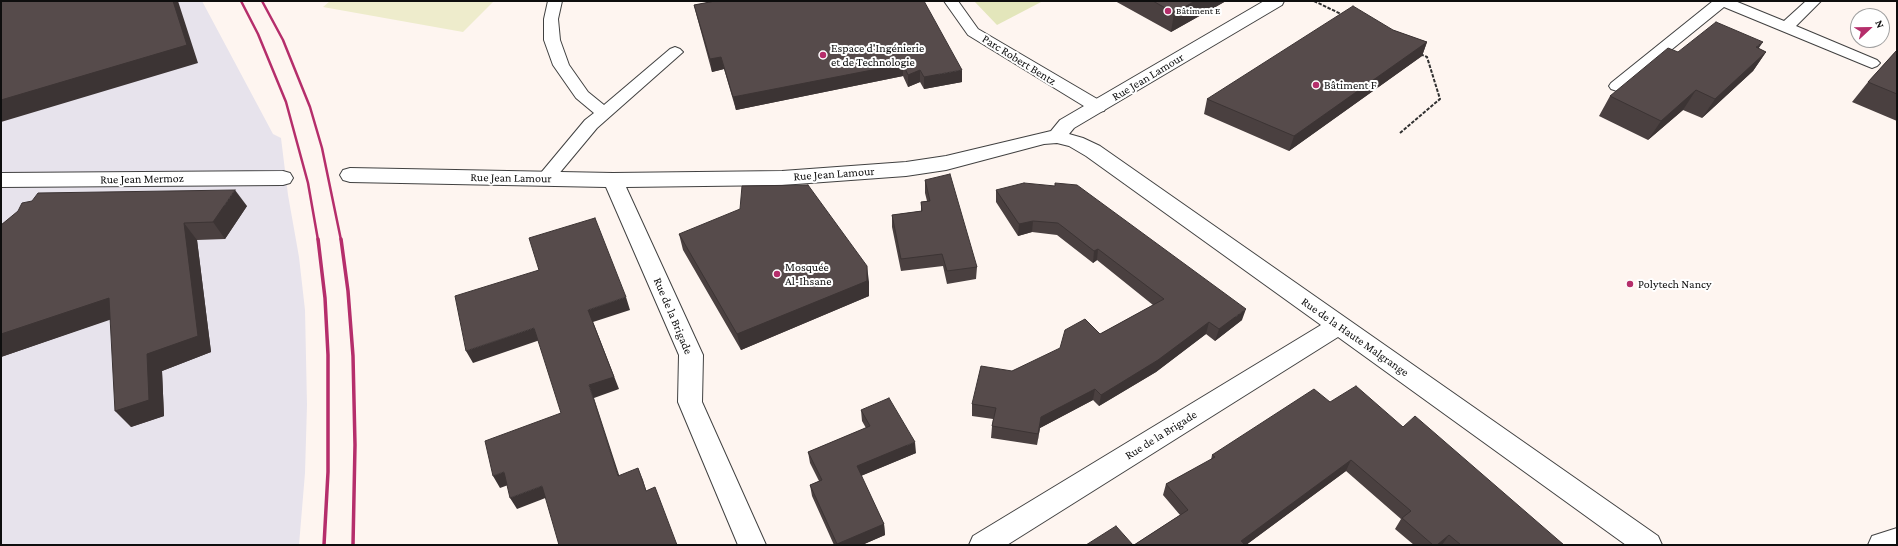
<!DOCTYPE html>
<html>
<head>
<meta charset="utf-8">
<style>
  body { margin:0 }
  #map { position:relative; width:1898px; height:546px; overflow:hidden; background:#fef5f0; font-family:"Crimson Pro",serif }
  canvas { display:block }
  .frame { position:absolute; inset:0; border:2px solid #0e0e0e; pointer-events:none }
  .north { position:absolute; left:1850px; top:8px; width:40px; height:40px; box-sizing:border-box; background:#fff; border:1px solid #9f9f9f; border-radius:50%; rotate:68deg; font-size:11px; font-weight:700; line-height:16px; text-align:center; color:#0e0e0e }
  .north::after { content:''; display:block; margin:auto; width:14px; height:18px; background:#b52e6b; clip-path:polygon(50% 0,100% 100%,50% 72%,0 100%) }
</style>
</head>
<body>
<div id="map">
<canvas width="1898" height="546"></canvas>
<div class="frame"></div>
<div class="north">N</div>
</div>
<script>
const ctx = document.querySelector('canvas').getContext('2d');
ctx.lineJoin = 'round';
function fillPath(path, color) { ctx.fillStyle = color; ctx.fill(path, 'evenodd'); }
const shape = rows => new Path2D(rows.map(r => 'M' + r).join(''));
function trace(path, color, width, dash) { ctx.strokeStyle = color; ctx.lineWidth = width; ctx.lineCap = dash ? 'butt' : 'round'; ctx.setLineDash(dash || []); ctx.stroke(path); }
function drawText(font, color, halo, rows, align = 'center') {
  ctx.font = font + ' "Crimson Pro",serif'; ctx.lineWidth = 4; ctx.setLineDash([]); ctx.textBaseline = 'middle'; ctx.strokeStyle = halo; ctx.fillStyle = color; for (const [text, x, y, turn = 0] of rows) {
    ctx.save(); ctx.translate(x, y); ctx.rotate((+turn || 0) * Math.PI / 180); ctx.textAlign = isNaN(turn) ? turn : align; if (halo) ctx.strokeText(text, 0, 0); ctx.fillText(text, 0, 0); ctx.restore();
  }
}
const industrial = shape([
  [1,1,202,1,273,134,281,138,288,195,299,257,305,310,307,405,305,473,299,545,1,545]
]);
const green = shape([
  [974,1,1043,1,997,25]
]);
const pitch = shape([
  [330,1,494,1,463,32,323,7]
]);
const path = shape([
  [1314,1,1343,15],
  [1400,133,1440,99,1427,57,1420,54]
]);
const service = shape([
  [548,1,562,1,558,19,560,40,569,65,588,92,604,105,670,49,675,47,680,49,683,52,597,128,552,182,546,184,540,182,537,178,540,174,585,120,594,113,576,98,553,65,544,40,544,19,548,1],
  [944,1,958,1,978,29,1104,103,1106,107,1104,111,1098,112,1092,111,968,35,944,1],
  [1713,1,1735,1,1784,21,1806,1,1821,1,1796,26,1877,60,1880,63,1877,66,1872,68,1867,66,1724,7,1623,89,1617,91,1611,89,1609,86,1611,83,1713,1]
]);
const minor = shape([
  [1264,1,1284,1,1282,5,1074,128,1069,134,1083,138,1100,146,1658,536,1662,545,1626,545,1338,337,1007,545,969,545,973,536,1321,325,1086,156,1069,146,1057,143,1044,144,946,170,906,176,782,185,626,187,703,355,702,402,766,545,738,545,678,402,679,355,606,187,350,182,343,180,340,175,343,170,350,168,613,173,782,171,906,162,946,156,1051,131,1060,120,1264,1],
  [283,171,290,173,293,178,290,183,283,185,1,187,1,173,283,171],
  [1897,528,1897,545,1868,545,1872,536,1897,528]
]);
const railFar1 = shape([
  [241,1,258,34,286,102,308,183,318,240],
  [262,1,283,40,310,107,322,148,341,240]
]);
const rail = shape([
  [318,239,325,298,328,355,328,472,324,545],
  [341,239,348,291,353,356,355,445,353,545]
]);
const wall = shape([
  [715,1,962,82,924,89,920,82,908,87,903,76,736,110,724,69,712,72,697,17,694,5],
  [1115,1,1226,1,1171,32],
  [1393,30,1427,42,1422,56,1289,151,1204,114,1207,99],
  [1758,48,1766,52,1753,71,1702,118,1683,110,1648,140,1599,116,1610,96,1678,52],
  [1897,50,1897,121,1852,102,1868,82],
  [925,180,977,267,976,279,947,284,943,266,901,271,892,227,892,215,921,211,921,202,927,201,925,193],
  [996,190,1242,320,1215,341,1206,334,1156,372,1099,406,1093,400,1040,428,1037,445,991,438,992,426,993,419,972,416,972,404,1012,371,1100,334,1153,305,1097,260,1093,263,1057,235,1032,232,1018,236,996,202],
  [32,201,247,206,225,239,197,240,211,352,162,371,164,416,131,427,110,319,1,357,1,225],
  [679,234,869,282,869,296,741,350,683,250],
  [1330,402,1403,427,1564,545,1414,545,1395,529,1401,519,1346,471,1246,545,1134,545,1180,515,1163,495,1166,484,1211,460,1212,455],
  [861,410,916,453,861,476,884,524,885,535,862,545,834,545,812,496,810,485,819,481,810,463,808,452,866,428,862,421]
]);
const shadedWall = shape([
  [173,1,178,1,198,63,1,122,1,100],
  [1195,1,1226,1,1171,32,1174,13],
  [1427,42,1422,56,1289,151,1294,136],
  [1763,42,1750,61,1756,47],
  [1766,52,1753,71,1702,118,1715,99],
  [721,57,724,69,712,72,710,59],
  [903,64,903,76,736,110,733,97],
  [920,70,920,82,908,87,908,75],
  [962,70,962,82,924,89,924,77],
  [1696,90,1683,110,1648,140,1661,121],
  [235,190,247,206,225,239,213,222],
  [1033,221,1032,232,1018,236,1019,224],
  [184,223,197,240,211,352,162,371,164,416,131,427,115,411],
  [1098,249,1097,260,1093,263,1094,251],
  [867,266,869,282,869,296,741,350,737,334],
  [626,297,630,310,593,322,619,389,594,398,623,487,618,476,589,385,588,310],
  [109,298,124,315,1,357,1,334],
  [1246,309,1242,320,1215,341,1219,329],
  [1209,322,1206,334,1156,372,1099,406,1101,395],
  [534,328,540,340,473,363,466,351],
  [1095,389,1093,400,1040,428,1037,445,1041,417],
  [915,442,916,453,858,477,857,466],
  [1351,460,1346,471,1246,545,1240,545,1241,541],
  [638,468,643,480,650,503,646,491],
  [504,472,511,484,500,488,493,476],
  [542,486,548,497,517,509,510,498],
  [884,524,885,535,862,545,837,545,837,544],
  [1449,535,1442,545,1437,545]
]);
const building = shape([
  [1,1,173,1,187,45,1,100,1,1],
  [715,1,924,1,962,70,924,77,920,70,908,75,903,64,733,97,721,57,710,59,694,5,715,1],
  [1153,1,1195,1,1174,13,1153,1],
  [1353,6,1393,30,1427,42,1294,136,1207,99,1353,6],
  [1716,22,1763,42,1756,47,1766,52,1715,99,1696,90,1661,121,1610,96,1668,48,1678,52,1716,22],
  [1897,50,1897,94,1868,82,1897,50],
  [950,174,977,267,947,271,942,254,901,259,892,215,922,211,921,202,930,201,925,180,950,174],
  [1024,183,1055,186,1055,183,1077,185,1246,309,1219,329,1209,322,1158,360,1101,395,1095,389,1041,417,1038,434,992,426,996,408,972,404,981,366,1012,371,1060,348,1065,330,1085,319,1100,334,1164,299,1098,249,1094,251,1058,223,1033,221,1019,224,996,190,1024,183],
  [808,185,867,266,867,281,737,334,679,234,740,209,742,186,808,185],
  [235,190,213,222,184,223,198,336,147,354,149,400,115,411,109,298,1,334,1,225,18,211,22,203,32,201,38,193,235,190],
  [595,218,626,297,588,310,614,377,589,385,618,476,638,468,646,491,655,487,677,545,559,545,542,486,510,498,504,472,493,476,485,441,561,413,534,328,466,351,455,296,539,270,529,238,595,218],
  [1356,386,1403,427,1415,416,1564,545,1461,545,1449,535,1437,545,1433,545,1402,518,1411,511,1351,460,1241,541,1245,545,1134,545,1188,510,1166,484,1215,457,1212,455,1314,389,1330,402,1356,386],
  [889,398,915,442,857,466,884,524,837,544,810,485,822,480,808,452,870,426,861,410,889,398],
  [1116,526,1133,545,1086,545,1116,526]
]);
const markers = [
  [1168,11,4,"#b52e6b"],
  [823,55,4,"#b52e6b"],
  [1316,85,4,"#b52e6b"],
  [777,274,4,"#b52e6b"],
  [1630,284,4,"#b52e6b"]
];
const farPoinames = [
  ["Bâtiment E",1176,11]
];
const poiNames = [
  ["Espace d'Ingénierie",831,48],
  ["et de Technologie",831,62],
  ["Bâtiment F",1324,85],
  ["Mosquée",785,267],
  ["Al-Ihsane",785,281],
  ["Polytech Nancy",1638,284]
];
const streetNames = [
  ["Parc Robert Bentz",1019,60,32],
  ["Rue Jean Lamour",1148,77,-31],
  ["Rue Jean Lamour",834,174,-4],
  ["Rue Jean Lamour",511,178,1],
  ["Rue Jean Mermoz",142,179,-1],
  ["Rue de la Brigade",673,316,67],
  ["Rue de la Haute Malgrange",1355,337,35],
  ["Rue de la Brigade",1161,435,-32]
];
fillPath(industrial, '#e7e3ec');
fillPath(green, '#e3e6bb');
fillPath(pitch, '#eeeccc');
trace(service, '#414141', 2);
trace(minor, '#414141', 2);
trace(path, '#303030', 2, [3.5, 1.5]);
fillPath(service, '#fff');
fillPath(minor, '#fff');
trace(railFar1, '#b52e6b', 2.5);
trace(rail, '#b52e6b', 3.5);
fillPath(wall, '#4a4040');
fillPath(shadedWall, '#3c3434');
fillPath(building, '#564b4b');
trace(building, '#3c3434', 1);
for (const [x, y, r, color] of markers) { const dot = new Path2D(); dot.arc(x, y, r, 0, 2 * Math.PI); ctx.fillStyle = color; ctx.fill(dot); trace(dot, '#fff', 1.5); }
drawText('10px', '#0e0e0e', '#fff', farPoinames, 'left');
drawText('12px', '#0e0e0e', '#fff', poiNames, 'left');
drawText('12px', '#0e0e0e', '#fff', streetNames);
</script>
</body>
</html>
